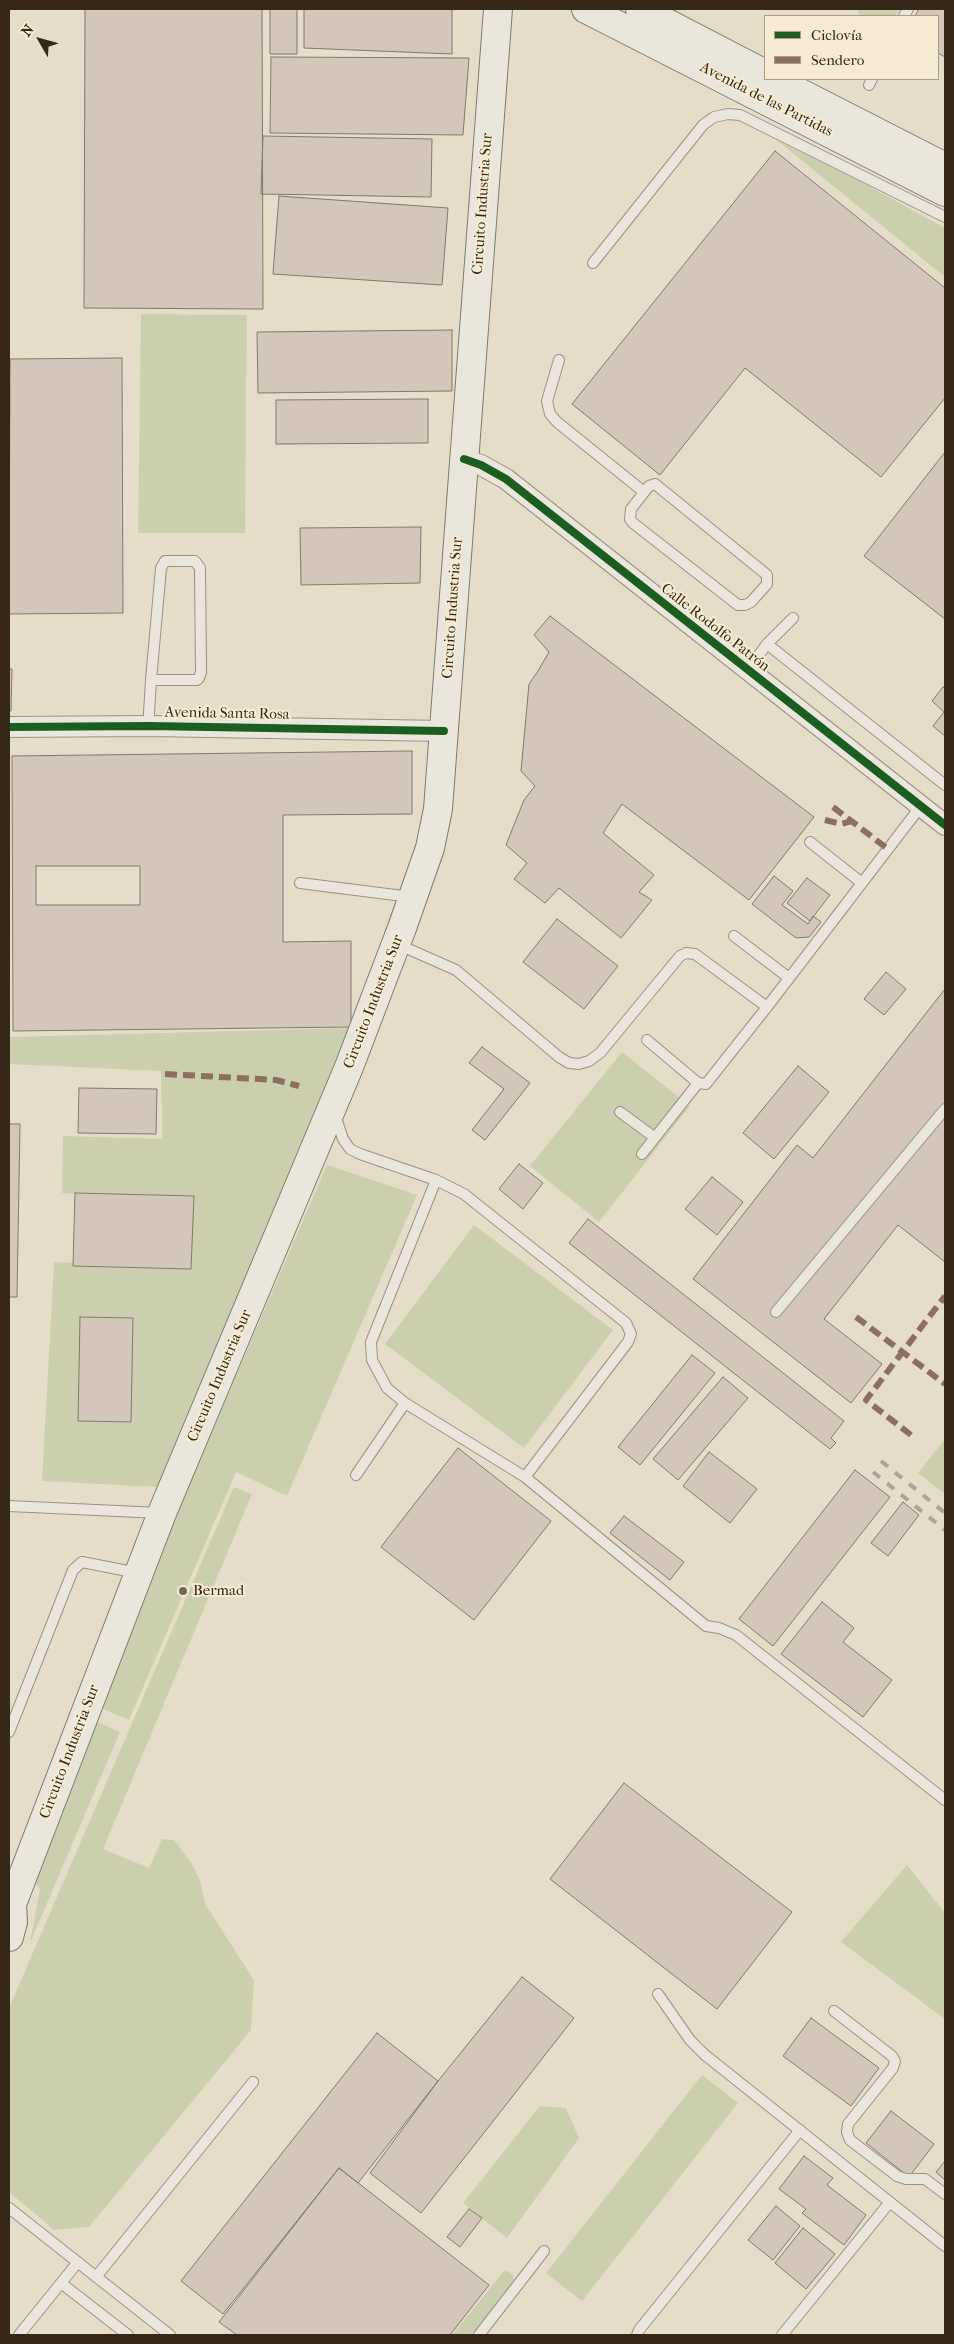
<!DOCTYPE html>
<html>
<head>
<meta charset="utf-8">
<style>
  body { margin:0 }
  #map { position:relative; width:954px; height:2344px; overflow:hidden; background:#e6ddc9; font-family:"IM FELL French Canon",serif }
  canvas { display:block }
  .frame { position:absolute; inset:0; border:10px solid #362717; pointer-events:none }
  .legend { position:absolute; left:764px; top:15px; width:175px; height:65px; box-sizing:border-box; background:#f7ecd3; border:1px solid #aa9d88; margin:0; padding:6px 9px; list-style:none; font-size:15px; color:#362717 }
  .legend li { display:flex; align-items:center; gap:10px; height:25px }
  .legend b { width:25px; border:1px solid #aa9d88 }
  .north { position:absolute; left:15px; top:15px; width:50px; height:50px; -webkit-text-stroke:4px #f7ecd3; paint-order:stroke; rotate:308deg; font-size:14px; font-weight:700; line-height:20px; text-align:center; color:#362717 }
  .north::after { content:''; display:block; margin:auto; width:18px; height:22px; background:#362717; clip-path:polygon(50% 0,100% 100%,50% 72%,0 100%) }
</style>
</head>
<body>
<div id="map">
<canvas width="954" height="2344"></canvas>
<div class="frame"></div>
<ul class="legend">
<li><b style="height:6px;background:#1b5e20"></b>Ciclovía</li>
<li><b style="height:6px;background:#8d6e63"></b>Sendero</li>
</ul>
<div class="north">N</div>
</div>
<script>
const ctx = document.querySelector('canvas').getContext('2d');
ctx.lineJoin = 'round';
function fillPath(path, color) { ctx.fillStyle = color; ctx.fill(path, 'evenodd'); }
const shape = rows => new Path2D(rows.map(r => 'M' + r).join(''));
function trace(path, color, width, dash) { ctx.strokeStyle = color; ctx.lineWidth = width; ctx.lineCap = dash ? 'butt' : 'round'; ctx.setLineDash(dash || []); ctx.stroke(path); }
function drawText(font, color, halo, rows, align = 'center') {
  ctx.font = font + ' "IM FELL French Canon",serif'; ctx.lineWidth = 4; ctx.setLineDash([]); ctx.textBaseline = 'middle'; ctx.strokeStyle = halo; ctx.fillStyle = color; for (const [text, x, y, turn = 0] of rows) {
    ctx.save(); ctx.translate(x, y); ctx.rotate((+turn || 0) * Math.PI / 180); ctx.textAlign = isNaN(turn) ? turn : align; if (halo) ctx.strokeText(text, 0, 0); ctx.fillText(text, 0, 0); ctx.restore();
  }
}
const green = shape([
  [857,9,899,9,895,16,860,16],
  [778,141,863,183,945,228,945,277],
  [141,314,247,315,245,533,138,533],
  [9,982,10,1037,349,1028,158,1487,42,1481,54,1262,188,1269,192,1198,62,1193,63,1136,162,1139,161,1071,9,1064],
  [622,1052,690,1106,599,1222,530,1166],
  [327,1165,417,1195,287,1496,236,1472,129,1720,94,1705],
  [474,1225,613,1330,524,1448,385,1344],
  [945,1439,945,1494,918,1473],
  [234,1487,252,1494,103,1849,149,1868,162,1839,174,1840,192,1864,201,1883,205,1904,254,1980,251,2030,89,2227,54,2230,9,2192,9,2008],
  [95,1721,120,1732,30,1943,40,1889,30,1874],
  [907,1865,945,1913,945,2019,841,1942],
  [702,2075,738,2103,582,2301,546,2273],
  [540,2106,566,2108,579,2138,507,2238,463,2203],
  [505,2270,512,2274,515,2282,472,2335,452,2335]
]);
const building = shape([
  [85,9,262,9,263,309,84,308,85,9],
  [270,9,297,9,297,54,270,54,270,9],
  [304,9,452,9,452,54,304,48,304,9],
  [919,9,945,9,945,57,938,53,938,16,915,16,919,9],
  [271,57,469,58,463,135,270,133,271,57],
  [263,136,432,139,431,197,261,194,263,136],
  [775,151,945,288,945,398,881,477,745,368,660,475,572,404,775,151],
  [279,196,448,208,442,285,273,274,279,196],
  [452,330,452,391,258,393,257,332,452,330],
  [122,358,123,613,9,614,10,359,122,358],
  [428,399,428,443,276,444,276,400,428,399],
  [945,452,945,619,864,556,945,452],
  [421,527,420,583,301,585,300,528,421,527],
  [550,616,814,817,749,900,622,804,603,833,654,875,639,892,652,900,621,938,559,888,545,903,514,879,527,863,506,845,524,800,535,786,521,771,529,684,538,671,549,652,534,635,550,616],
  [9,669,12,669,11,711,9,711,9,669],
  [943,687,945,689,945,736,933,726,944,712,932,701,943,687],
  [412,751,412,814,283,815,283,942,351,941,351,1027,13,1031,12,756,412,751],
  [36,866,140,866,140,905,36,905,36,866],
  [774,876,793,891,782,905,808,924,813,916,821,922,809,937,796,938,752,904,774,876],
  [807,878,830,895,810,921,787,903,807,878],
  [557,919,618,966,584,1009,523,962,557,919],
  [886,972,906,989,884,1015,864,999,886,972],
  [945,989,945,1262,898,1225,824,1319,882,1364,851,1403,693,1279,797,1145,813,1158,945,989],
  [482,1047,530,1083,485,1140,472,1130,504,1089,469,1063,482,1047],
  [798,1066,829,1092,774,1159,743,1133,798,1066],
  [79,1088,157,1089,156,1134,78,1133,79,1088],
  [9,1124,20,1124,17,1297,9,1297,9,1124],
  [519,1164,543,1183,523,1209,499,1189,519,1164],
  [712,1177,743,1202,717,1235,685,1209,712,1177],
  [75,1193,194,1196,191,1269,73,1266,75,1193],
  [588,1219,844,1421,831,1438,836,1443,830,1449,569,1243,588,1219],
  [80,1317,133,1318,131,1422,78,1421,80,1317],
  [692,1355,715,1373,640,1465,618,1447,692,1355],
  [723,1377,748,1398,678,1480,653,1459,723,1377],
  [458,1448,551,1521,474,1620,381,1547,458,1448],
  [709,1452,757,1489,730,1523,683,1486,709,1452],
  [855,1470,890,1497,773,1646,739,1619,855,1470],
  [903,1502,919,1515,888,1556,871,1543,903,1502],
  [624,1516,684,1562,670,1580,610,1533,624,1516],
  [822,1602,854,1628,843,1642,892,1680,863,1717,781,1654,822,1602],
  [624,1783,792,1912,717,2009,550,1879,624,1783],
  [522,1977,574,2018,421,2213,370,2173,438,2081,522,1977],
  [811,2018,879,2068,851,2106,783,2056,811,2018],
  [377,2033,438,2081,358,2183,339,2168,223,2314,181,2281,377,2033],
  [891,2111,934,2144,909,2177,866,2143,891,2111],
  [804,2156,833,2178,827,2185,866,2215,844,2245,802,2213,806,2209,779,2189,804,2156],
  [945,2161,945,2180,936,2172,945,2161],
  [339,2168,489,2285,450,2335,237,2335,219,2322,339,2168],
  [776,2206,800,2226,773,2260,748,2240,776,2206],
  [469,2209,482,2218,460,2247,447,2237,469,2209],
  [803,2228,835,2254,806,2289,775,2263,803,2228]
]);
const lane = shape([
  [904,16,908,9],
  [869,85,872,79],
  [593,263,703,125,714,117,728,114,740,115,945,217],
  [559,360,547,401,550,414,557,422,644,492],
  [655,484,767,575,767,584,751,602,745,605,738,605,633,523,630,519,631,509,649,486,655,484],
  [767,644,945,785],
  [747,671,767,644,793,618],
  [149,726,149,713,151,680,161,568,165,561,195,561,200,568,201,672,199,678,197,680,151,680],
  [810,842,862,883],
  [300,883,411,897],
  [734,936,789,978],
  [397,944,456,970,559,1057,569,1063,579,1064,589,1061,600,1053,680,956,686,953,695,954,767,1007,921,806],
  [647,1040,698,1083,706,1084,767,1007],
  [620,1112,654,1137],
  [335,1115,343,1139,350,1149,360,1154,436,1180,464,1194,626,1323,631,1334,628,1342,525,1477,405,1403,387,1388,372,1360,371,1342,436,1180],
  [642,1154,698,1083],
  [776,1312,945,1109],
  [356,1475,405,1403],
  [525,1477,706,1626,719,1628,736,1635,945,1800],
  [9,1506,160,1513],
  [9,1732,73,1570,82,1562,138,1573],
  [658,1994,690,2040,705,2055,945,2246],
  [834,2011,892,2056,895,2061,893,2068,848,2124,847,2132,850,2140,897,2176,906,2179,925,2179,945,2194],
  [9,2208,170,2335],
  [96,2277,253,2082],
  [61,2283,128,2335],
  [19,2335,78,2262],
  [479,2335,544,2251],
  [637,2335,639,2330,800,2130],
  [782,2335,890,2202]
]);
const street = shape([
  [464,459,481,465,506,479,945,825],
  [9,727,149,726,444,731]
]);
const secondary = shape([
  [586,9,945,192],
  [640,9,765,74],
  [773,79,945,167],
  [9,1937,13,1922,12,1904,162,1513,349,1067,402,928,430,848,438,809,498,9]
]);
const rail = shape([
  [881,1461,945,1513],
  [873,1472,945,1530]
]);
const quiet = shape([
  [833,807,888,849],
  [825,820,841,824,852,821],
  [165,1074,276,1080,299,1086],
  [856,1317,945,1384],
  [911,1435,866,1400,945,1296]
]);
const cycleway = shape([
  [464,459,481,465,506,479,945,825],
  [9,727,149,726,444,731]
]);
const markers = [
  [183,1591,5,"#746755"]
];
const streetNames = [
  ["Avenida de las Partidas",766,100,27],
  ["Circuito Industria Sur",483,204,-86],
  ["Circuito Industria Sur",453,608,-86],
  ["Calle Rodolfo Patrón",715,628,38],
  ["Avenida Santa Rosa",227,714,1],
  ["Circuito Industria Sur",374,1002,-69],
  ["Circuito Industria Sur",220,1376,-67],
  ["Circuito Industria Sur",70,1752,-69]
];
const poiNames = [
  ["Bermad",193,1591]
];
fillPath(green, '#cbcfad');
fillPath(building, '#d4c6b8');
trace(building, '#80796d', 1);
trace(lane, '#989284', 12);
trace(street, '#989284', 22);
trace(secondary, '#80796d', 30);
trace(lane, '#eae6dc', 10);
trace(street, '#eae6dc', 20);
trace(secondary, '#eae6dc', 28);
trace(rail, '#aaa49b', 4, [9, 9]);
trace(quiet, '#8d6e63', 6, [12, 6]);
trace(cycleway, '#1b5e20', 8);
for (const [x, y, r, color] of markers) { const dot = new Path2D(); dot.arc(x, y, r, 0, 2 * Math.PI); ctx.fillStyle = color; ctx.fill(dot); trace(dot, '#f7ecd3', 2); }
drawText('15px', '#362717', '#f7ecd3', streetNames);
drawText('15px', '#362717', '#f7ecd3', poiNames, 'left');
</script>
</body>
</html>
